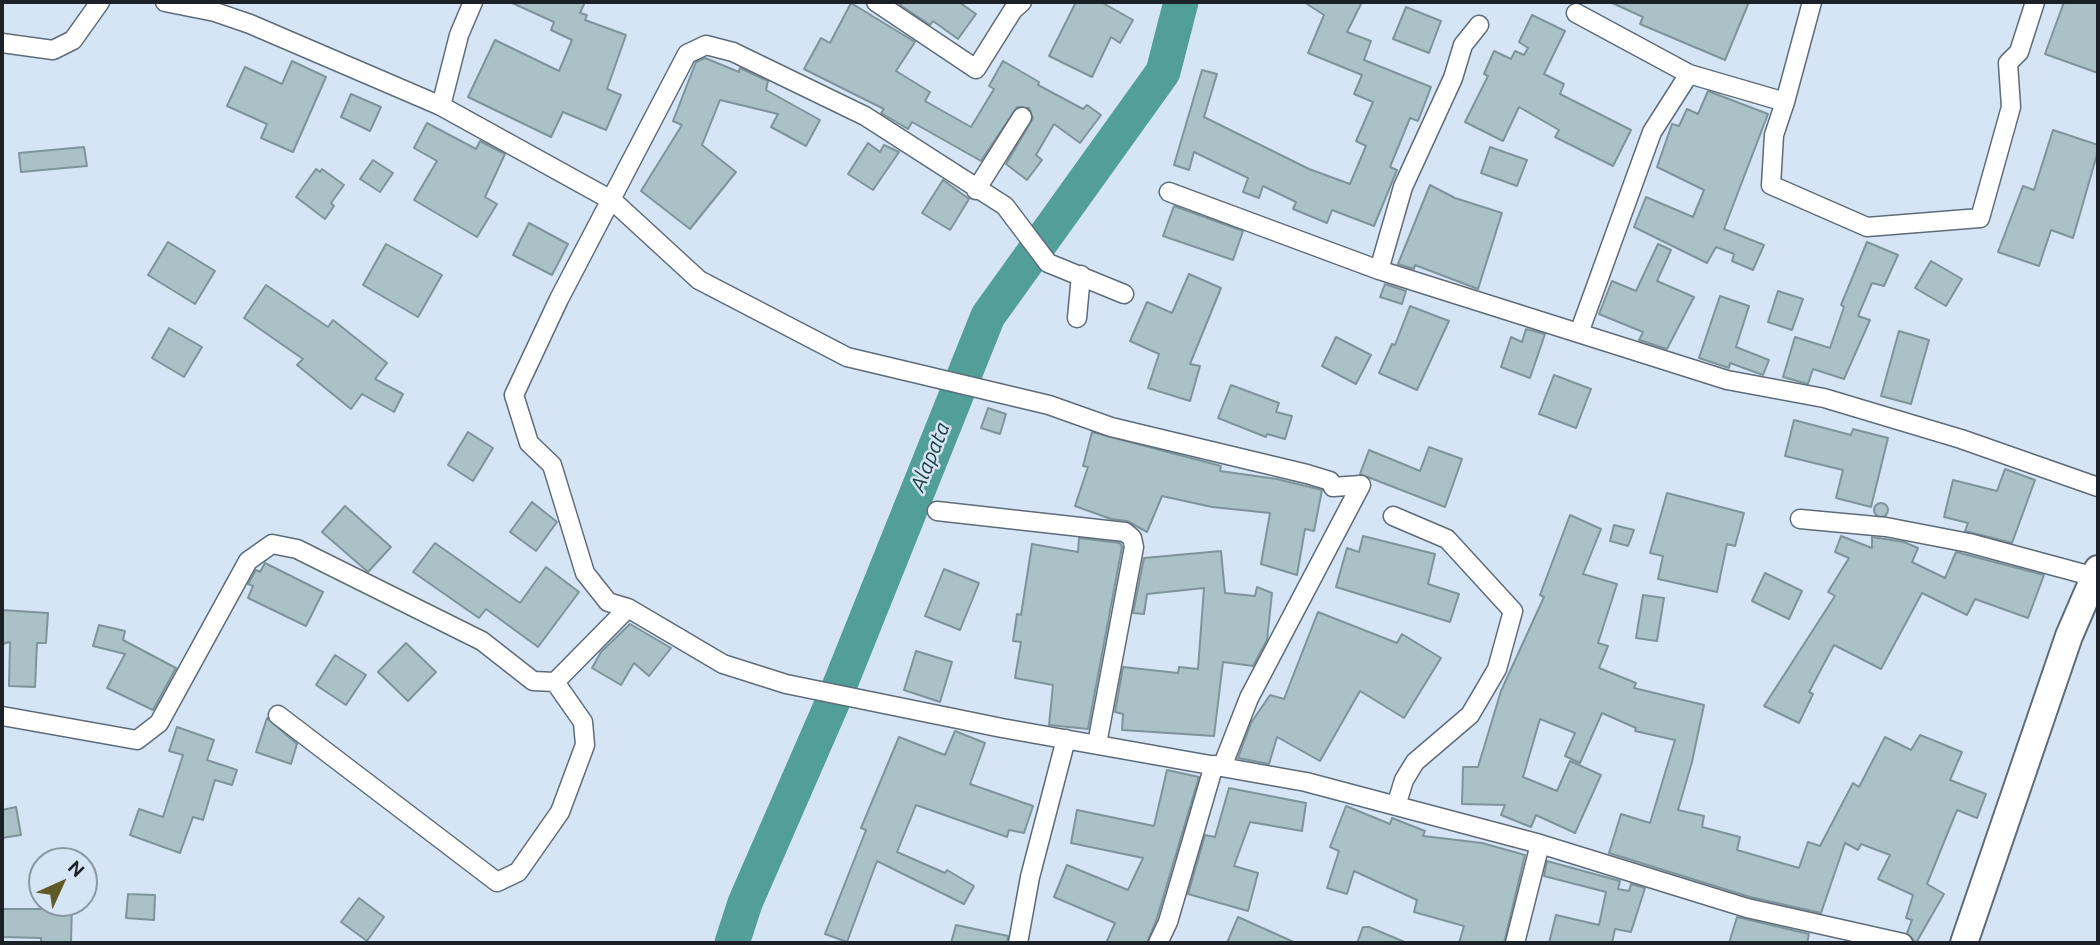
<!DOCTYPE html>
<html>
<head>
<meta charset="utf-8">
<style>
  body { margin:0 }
  #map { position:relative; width:2100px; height:945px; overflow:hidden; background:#d6e5f5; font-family:Ubuntu,sans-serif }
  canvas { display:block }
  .frame { position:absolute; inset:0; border:4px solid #1b2126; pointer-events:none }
  .north { position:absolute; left:28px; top:847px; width:70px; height:70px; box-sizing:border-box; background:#d6e5f5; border:2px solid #8b97a2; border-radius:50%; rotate:45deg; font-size:19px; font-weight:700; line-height:28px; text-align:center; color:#1b2126 }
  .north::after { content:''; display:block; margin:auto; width:24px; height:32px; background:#605a26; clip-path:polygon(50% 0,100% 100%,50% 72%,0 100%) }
</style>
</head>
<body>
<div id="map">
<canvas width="2100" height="945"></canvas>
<div class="frame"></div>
<div class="north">N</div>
</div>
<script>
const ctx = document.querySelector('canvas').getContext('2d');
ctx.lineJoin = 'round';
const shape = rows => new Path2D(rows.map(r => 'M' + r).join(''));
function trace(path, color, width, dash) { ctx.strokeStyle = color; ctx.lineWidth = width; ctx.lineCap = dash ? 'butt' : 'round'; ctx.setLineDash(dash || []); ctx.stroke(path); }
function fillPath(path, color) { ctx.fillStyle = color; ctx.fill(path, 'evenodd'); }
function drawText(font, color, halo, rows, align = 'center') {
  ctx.font = font + ' Ubuntu,sans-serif'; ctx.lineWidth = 5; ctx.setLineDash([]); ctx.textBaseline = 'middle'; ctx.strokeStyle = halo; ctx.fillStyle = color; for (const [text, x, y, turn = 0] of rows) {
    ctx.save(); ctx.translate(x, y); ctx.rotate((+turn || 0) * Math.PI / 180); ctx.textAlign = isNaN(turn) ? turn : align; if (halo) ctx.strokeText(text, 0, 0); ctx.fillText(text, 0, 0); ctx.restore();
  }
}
const river = shape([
  [732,943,745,903,837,692,988,316,1163,72,1181,2]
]);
const building = shape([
  [510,2,585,2,580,13,587,15,585,20,626,35,607,89,621,95,606,130,563,112,551,137,468,97,495,40,559,71,572,40,551,30,554,22,510,2],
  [902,2,959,2,976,14,958,39,933,21,930,25,900,5,902,2],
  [1076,2,1101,2,1133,20,1120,43,1111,37,1092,77,1049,56,1076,2],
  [1304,2,1362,2,1347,32,1371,41,1364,60,1431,87,1418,121,1410,118,1390,167,1397,170,1374,226,1332,210,1327,223,1293,209,1296,202,1263,186,1259,198,1243,192,1248,178,1194,152,1189,170,1174,165,1202,70,1217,74,1204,117,1309,169,1350,184,1366,146,1356,141,1373,102,1354,94,1362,75,1308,53,1324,15,1304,2],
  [1610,2,1749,2,1725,60,1640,24,1643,17,1610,2],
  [2064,2,2098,2,2098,73,2045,54,2064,2],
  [851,3,915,42,896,71,930,92,925,101,971,127,994,89,989,86,1003,61,1039,82,1038,85,1083,109,1087,105,1101,115,1080,143,1054,124,1036,155,1042,160,1027,180,1006,164,1033,118,1029,108,1017,107,981,161,912,122,908,129,881,113,884,109,804,69,821,38,830,43,851,3],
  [1406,7,1441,21,1429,53,1393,39,1406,7],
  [1532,15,1565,31,1544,74,1564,84,1560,94,1631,130,1613,166,1555,137,1559,130,1519,107,1503,141,1465,122,1488,76,1484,74,1494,51,1511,59,1515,51,1524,55,1528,48,1519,42,1532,15],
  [705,58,739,72,740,68,768,81,766,90,820,120,806,146,771,127,778,114,720,100,702,145,736,172,690,229,641,191,682,125,673,121,696,62,705,58],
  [292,61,326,77,293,152,261,138,267,124,227,106,245,67,282,84,292,61],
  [1708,91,1768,114,1724,229,1764,245,1753,270,1732,261,1734,254,1716,247,1707,263,1634,227,1646,197,1693,217,1704,190,1657,167,1672,124,1679,126,1687,109,1698,114,1708,91],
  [351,94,381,107,370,131,341,117,351,94],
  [427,123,476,149,480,141,505,154,485,197,497,204,477,237,414,200,437,161,414,148,427,123],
  [2053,130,2098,145,2098,151,2073,238,2051,230,2039,266,1998,252,2023,186,2034,190,2053,130],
  [868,143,880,152,884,145,899,152,873,190,848,174,868,143],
  [84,147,87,166,21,172,19,153,84,147],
  [1490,147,1527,160,1517,186,1481,173,1490,147],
  [373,160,393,173,380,192,360,179,373,160],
  [316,169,320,172,322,169,344,185,331,203,334,206,325,219,296,197,316,169],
  [943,180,969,199,950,230,922,213,943,180],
  [1430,185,1455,198,1502,213,1478,289,1415,265,1414,269,1398,264,1430,185],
  [1174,206,1243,231,1233,260,1163,236,1174,206],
  [529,223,568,244,552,275,513,255,529,223],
  [168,242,215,271,195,304,148,275,168,242],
  [1867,242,1898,255,1884,286,1872,283,1858,316,1870,320,1844,379,1813,369,1808,384,1783,377,1795,337,1830,348,1844,307,1841,305,1867,242],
  [386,244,442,275,418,317,363,285,386,244],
  [1658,244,1671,250,1657,281,1694,297,1667,349,1639,340,1643,332,1599,314,1612,281,1636,291,1658,244],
  [1931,261,1962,279,1946,306,1915,288,1931,261],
  [1189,274,1221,288,1190,364,1200,366,1190,401,1148,388,1159,354,1130,341,1147,302,1172,313,1189,274],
  [1385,284,1406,291,1402,304,1380,297,1385,284],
  [266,285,328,327,333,320,387,363,375,379,403,394,394,412,362,394,351,409,297,365,303,359,244,318,266,285],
  [1778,291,1803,299,1792,330,1768,322,1778,291],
  [1720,296,1749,306,1736,347,1769,360,1763,375,1730,363,1729,368,1699,358,1720,296],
  [1410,306,1449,321,1417,390,1379,373,1392,344,1395,345,1410,306],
  [169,328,202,347,184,377,152,358,169,328],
  [1526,329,1545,334,1530,378,1501,367,1511,337,1522,342,1526,329],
  [1899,331,1929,340,1911,404,1881,396,1899,331],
  [1336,337,1371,355,1356,384,1322,366,1336,337],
  [1554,375,1591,389,1576,428,1539,414,1554,375],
  [1231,385,1279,403,1276,412,1292,416,1285,439,1267,434,1266,437,1218,418,1231,385],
  [988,408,1006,414,1000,434,981,428,988,408],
  [1794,420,1851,435,1853,429,1888,438,1871,507,1836,498,1843,470,1785,456,1794,420],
  [468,432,493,448,473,481,448,465,468,432],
  [1092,432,1221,466,1220,471,1277,479,1322,490,1314,531,1305,529,1297,575,1261,564,1270,513,1212,507,1162,496,1147,532,1127,521,1111,519,1075,506,1088,467,1083,466,1092,432],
  [1429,447,1462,459,1445,507,1360,474,1369,450,1420,471,1429,447],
  [2005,469,2035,480,2012,543,1965,531,1968,523,1944,517,1953,480,1997,491,2005,469],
  [1667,493,1744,513,1735,546,1727,544,1717,592,1658,579,1663,556,1650,553,1667,493],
  [532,502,557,522,536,551,510,532,532,502],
  '1874 510a7 7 0 1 1 14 0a7 7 0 1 1-14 0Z',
  [345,506,391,547,368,572,322,532,345,506],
  [1570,515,1601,529,1583,574,1617,584,1598,643,1608,646,1599,668,1636,683,1634,688,1704,705,1692,762,1678,810,1704,816,1702,827,1740,837,1737,850,1799,868,1808,842,1820,846,1853,783,1859,787,1885,737,1911,750,1920,735,1962,752,1950,780,1986,794,1977,818,1957,810,1927,884,1944,894,1916,943,1907,933,1912,920,1906,918,1913,895,1878,879,1890,855,1861,844,1858,850,1845,843,1821,913,1750,897,1609,853,1621,814,1650,823,1675,740,1635,731,1636,728,1602,713,1580,763,1565,756,1575,733,1540,719,1523,777,1557,791,1570,761,1601,775,1575,833,1536,815,1531,827,1501,815,1505,805,1462,804,1463,767,1478,767,1501,691,1544,597,1540,595,1570,515],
  [1614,525,1634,530,1628,546,1610,541,1614,525],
  [1363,536,1435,554,1428,584,1459,594,1450,622,1336,587,1347,548,1359,552,1363,536],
  [1841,536,1872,548,1872,537,1904,542,1918,548,1912,562,1945,578,1956,552,2044,575,2028,618,1975,599,1967,615,1922,593,1881,669,1834,645,1809,692,1813,694,1799,723,1764,706,1835,596,1828,592,1849,558,1835,552,1841,536],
  [1079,538,1120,543,1122,547,1088,729,1049,725,1053,685,1015,678,1021,642,1013,641,1017,614,1021,615,1032,544,1078,552,1079,538],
  [435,543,520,603,546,567,579,592,538,647,486,609,479,618,413,572,435,543],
  [1221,551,1225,593,1255,596,1257,587,1272,593,1267,640,1253,666,1223,662,1214,736,1122,730,1123,714,1115,712,1123,667,1178,673,1179,667,1198,669,1204,588,1147,594,1144,614,1133,613,1144,558,1221,551],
  [265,563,323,592,306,626,248,598,253,586,248,584,256,570,260,572,265,563],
  [944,569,979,583,960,630,925,616,944,569],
  [1765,573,1802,591,1789,619,1752,601,1765,573],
  [1643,595,1664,598,1657,641,1636,638,1643,595],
  [2,610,48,613,46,643,37,643,35,687,9,686,10,642,2,644,2,610],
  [1318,612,1397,643,1402,634,1441,658,1404,718,1360,691,1320,761,1277,737,1269,764,1238,758,1251,723,1270,695,1284,699,1318,612],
  [630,624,671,648,649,676,634,663,621,685,592,668,601,652,630,624],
  [99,625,125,631,123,640,176,668,153,710,107,688,125,654,93,646,99,625],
  [406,643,436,672,408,701,378,672,406,643],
  [916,651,952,662,940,702,904,690,916,651],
  [335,655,366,675,346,705,316,685,335,655],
  [267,718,297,744,291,764,256,752,267,718],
  [177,727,214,740,207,760,237,770,232,785,215,780,203,820,193,817,180,853,130,835,139,809,163,817,183,755,169,751,177,727],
  [955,731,985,743,970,784,1033,806,1024,833,1009,830,1007,837,916,805,897,852,945,873,947,870,974,886,964,904,877,861,847,942,825,934,866,830,861,828,899,737,945,755,955,731],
  [1167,770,1199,777,1157,918,1147,943,1106,943,1115,923,1054,897,1067,865,1128,890,1143,858,1071,843,1077,810,1154,826,1167,770],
  [1229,788,1306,803,1302,831,1250,822,1234,866,1258,873,1248,911,1188,894,1205,835,1215,837,1229,788],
  [1346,806,1390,824,1392,818,1425,831,1423,836,1482,843,1525,855,1504,943,1459,943,1464,926,1414,912,1417,900,1354,871,1347,894,1327,888,1339,851,1330,847,1346,806],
  [16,807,21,835,2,838,2,810,16,807],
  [1547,861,1620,881,1618,889,1629,891,1631,884,1645,888,1631,932,1615,929,1612,943,1549,943,1556,915,1599,925,1606,892,1544,876,1547,861],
  [128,894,155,895,154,920,126,918,128,894],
  [359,898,384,917,367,941,341,922,359,898],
  [42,903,72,903,71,943,41,943,41,938,2,937,2,909,42,909,42,903],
  [1238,917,1296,943,1227,943,1238,917],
  [1737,917,1809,934,1807,943,1729,943,1737,917],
  [956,925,1008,936,1007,943,951,943,956,925],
  [1363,927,1369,927,1407,943,1357,943,1363,927]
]);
const street = shape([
  [165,2,215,12,250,24,441,106,613,201,699,280,847,357,1049,405,1111,427,1307,474,1330,481,1333,487,1361,485,1249,698,1222,767],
  [876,2,976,69,1013,10,1022,2],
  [1576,13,1689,74,1785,102,1774,135,1771,185,1867,227,1980,218,2011,107,2008,63,2019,52,2035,2],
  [2,43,53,50,73,40,100,2],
  [1785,102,1812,2],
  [441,106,459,35,473,2],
  [976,190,1022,117],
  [1169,192,1379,270,1727,380,1824,398,1961,439,2098,487],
  [1379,270,1403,187,1453,78,1463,45,1479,25],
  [1124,294,1048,263,1005,206,865,116,733,52,706,45,687,54,559,299,514,395,529,443,552,465,585,573,608,602,628,608,723,664,786,684,1002,728,1306,782,1540,844,1747,908,1903,943],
  [1077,318,1081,275],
  [1579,333,1652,132,1689,74],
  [937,511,1125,532,1132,538,1134,547,1097,744],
  [1393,516,1447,539,1513,611,1497,669,1470,715,1415,762,1404,780,1396,806],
  [1800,519,1886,527,1969,543,2095,577],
  [278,715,497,882,518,872,560,812,585,745,583,722,555,682],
  [2,716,137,740,159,723,248,561,272,544,297,549,482,641,533,681,555,682,628,608],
  [1018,943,1030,877,1066,739],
  [1158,943,1168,922,1214,765],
  [1515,943,1540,844]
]);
const secondary = shape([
  [1964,943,2069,636,2098,569]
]);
const waterNames = [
  ["Alapata",930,457,-68]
];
trace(river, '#529e98', 35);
fillPath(building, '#aac1c8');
trace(building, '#7e949b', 2);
trace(street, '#5e6c79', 21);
trace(secondary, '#5e6c79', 30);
trace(street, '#fff', 18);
trace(secondary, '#fff', 26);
drawText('italic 21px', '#1a3f3c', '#d6e5f5', waterNames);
</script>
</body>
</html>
